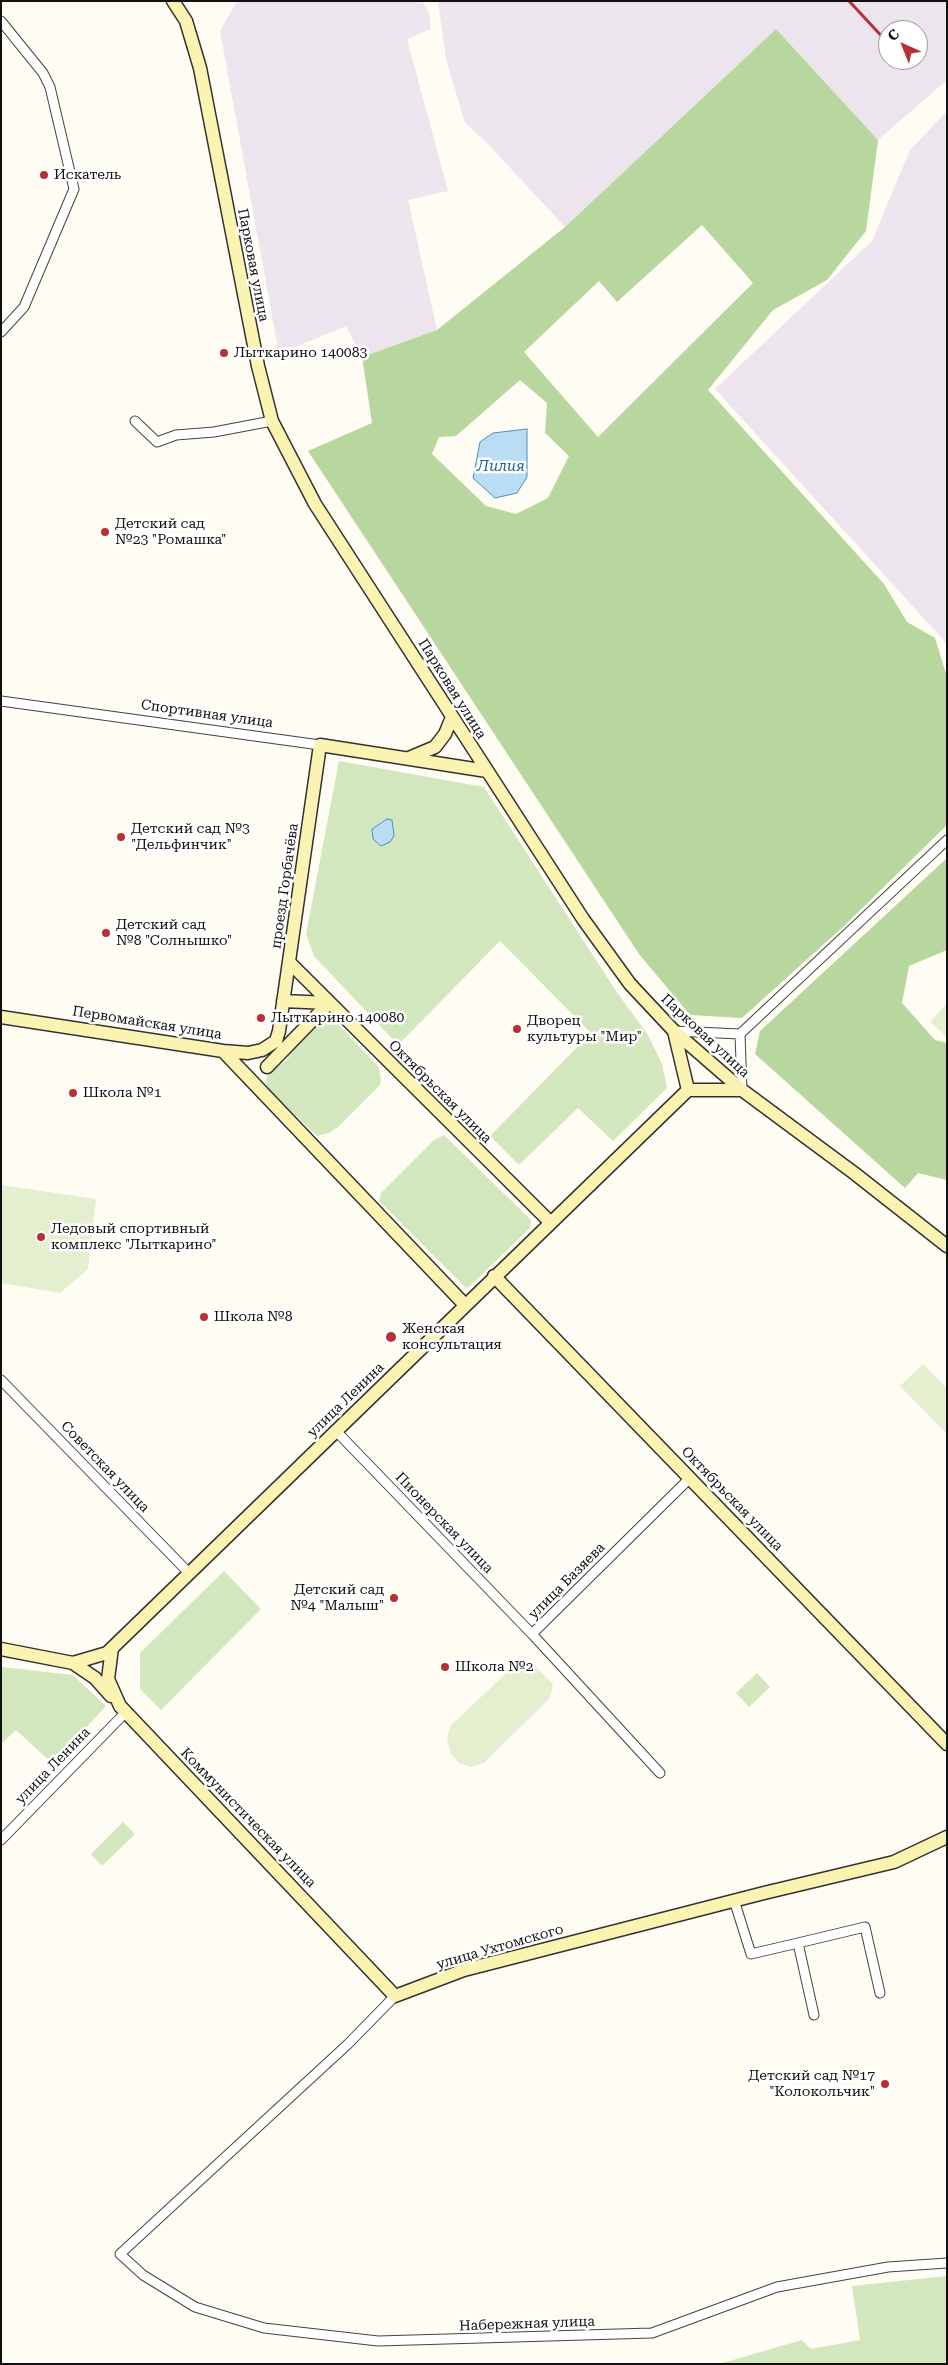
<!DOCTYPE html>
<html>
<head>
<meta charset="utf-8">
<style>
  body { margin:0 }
  #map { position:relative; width:948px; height:2365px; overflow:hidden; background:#fefcf3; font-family:"Roboto Serif",serif }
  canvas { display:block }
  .frame { position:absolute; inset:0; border:2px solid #101010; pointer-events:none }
  .north { position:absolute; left:878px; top:20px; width:50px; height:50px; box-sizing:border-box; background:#fff; border:1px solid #9f9f9f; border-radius:50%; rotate:316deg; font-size:14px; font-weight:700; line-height:20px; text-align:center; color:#101010 }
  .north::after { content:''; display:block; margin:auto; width:18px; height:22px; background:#b82f34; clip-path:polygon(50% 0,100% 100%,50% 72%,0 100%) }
</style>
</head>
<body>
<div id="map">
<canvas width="948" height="2365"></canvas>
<div class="frame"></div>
<div class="north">С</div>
</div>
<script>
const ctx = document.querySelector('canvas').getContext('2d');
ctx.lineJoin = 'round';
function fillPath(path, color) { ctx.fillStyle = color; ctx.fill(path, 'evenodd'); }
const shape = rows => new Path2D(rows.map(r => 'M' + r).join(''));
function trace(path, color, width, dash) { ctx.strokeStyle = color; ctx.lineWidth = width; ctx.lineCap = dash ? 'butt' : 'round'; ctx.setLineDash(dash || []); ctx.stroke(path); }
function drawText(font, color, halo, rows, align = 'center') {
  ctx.font = font + ' "Roboto Serif",serif'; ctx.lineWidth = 5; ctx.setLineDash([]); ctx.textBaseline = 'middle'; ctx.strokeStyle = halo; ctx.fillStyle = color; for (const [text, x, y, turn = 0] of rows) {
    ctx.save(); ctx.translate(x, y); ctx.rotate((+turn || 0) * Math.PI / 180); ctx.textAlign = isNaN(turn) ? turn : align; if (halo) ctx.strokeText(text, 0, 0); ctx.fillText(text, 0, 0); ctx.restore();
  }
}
const industrial = shape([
  [237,1,422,1,429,12,431,29,407,39,448,191,408,200,437,330,362,357,346,326,279,354,220,31],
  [438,1,947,1,947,80,878,140,776,29,565,227,485,141,465,123,446,59],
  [888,30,918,30,918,60,888,60],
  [947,111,947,644,715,389,872,241,910,150]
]);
const green = shape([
  [339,761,484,787,616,991,648,1035,662,1064,667,1088,613,1141,578,1108,519,1165,490,1136,591,1033,500,941,398,1045,314,956,306,934],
  [319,1018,335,1021,378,1066,381,1078,380,1085,338,1127,329,1133,317,1136,267,1088,266,1082,267,1075,286,1061,308,1026],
  [444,1135,531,1220,530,1228,469,1287,466,1288,379,1201,381,1193,434,1140],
  [224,1571,261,1609,161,1710,140,1689,140,1653],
  [1,1667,73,1675,106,1706,53,1764,16,1730,1,1744],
  [757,1673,770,1687,749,1707,736,1693],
  [123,1822,135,1834,102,1866,91,1854],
  [947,2276,947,2364,719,2364,802,2340,811,2349,860,2340,852,2286]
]);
const forest = shape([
  [776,29,878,140,866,231,827,280,773,310,708,390,884,584,907,622,935,638,947,677,947,825,845,925,742,1018,690,1015,639,954,308,451,372,423,362,357,437,330,565,227],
  [702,225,753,283,598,437,524,352,599,281,617,302],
  [520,380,547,403,545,433,569,456,548,498,516,514,486,506,432,454,439,437,456,436],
  [947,858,947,950,909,966,902,1003,935,1040,947,1043,947,1180,918,1173,905,1188,755,1054,760,1031]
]);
const pitch = shape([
  [947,1003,947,1037,930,1022],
  [1,1185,96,1199,88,1269,60,1293,1,1283],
  [923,1364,947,1388,947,1434,900,1386],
  [521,1662,532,1663,553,1684,550,1698,484,1763,471,1767,459,1763,451,1754,447,1739,450,1726,513,1667]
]);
const water = shape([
  [527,429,527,477,517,493,495,498,473,478,480,442,493,433,527,429],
  [387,819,392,820,394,836,390,842,381,846,373,839,372,829,387,819]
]);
const street = shape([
  [1,21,43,73,50,87,74,189,24,307,1,332],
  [135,421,157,442,176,435,214,432,272,421],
  [1,701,320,745],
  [674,1031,740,1034,947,840],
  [740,1034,742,1090],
  [1,1380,189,1573],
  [336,1431,532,1634],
  [660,1773,532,1634,690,1478],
  [1,1840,126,1712],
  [734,1900,751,1954,798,1943,814,2015],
  [798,1943,865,1927,880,1993],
  [395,1996,348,2044,120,2254,143,2275,195,2307,264,2328,378,2341,652,2333,777,2287,888,2267,947,2263]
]);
const secondary = shape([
  [173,1,186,21,200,68,258,366,272,421,315,504,583,919,630,984,674,1031,742,1090,854,1173,947,1246],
  [409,758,435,747,445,734,452,717],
  [289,962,550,1222],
  [283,1001,329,1003],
  [1,1017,223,1051,248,1053,262,1050,276,1041,279,1031,320,745,487,771],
  [674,1031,688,1090],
  [223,1051,465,1305],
  [267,1067,329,1003],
  [494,1276,947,1744],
  [112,1648,108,1679,120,1706,395,1996,464,1970,764,1893,894,1862,947,1837],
  [1,1649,73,1663,107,1653,688,1090,742,1090],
  [73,1663,95,1678,111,1696]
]);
const rail = shape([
  [849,1,888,43]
]);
const markers = [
  [44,175,5,"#b82f34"],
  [224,353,5,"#b82f34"],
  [105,532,5,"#b82f34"],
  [121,837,5,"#b82f34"],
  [106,933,5,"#b82f34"],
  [261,1018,5,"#b82f34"],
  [517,1029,5,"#b82f34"],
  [73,1093,5,"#b82f34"],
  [41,1237,5,"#b82f34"],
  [204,1317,5,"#b82f34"],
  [391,1337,6,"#b82f34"],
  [394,1598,5,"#b82f34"],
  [445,1667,5,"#b82f34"],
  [885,2084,5,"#b82f34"]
];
const poiNames = [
  ["Искатель",54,175],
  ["Лыткарино 140083",234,353],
  ["Детский сад",115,524],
  ["№23 \"Ромашка\"",115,540],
  ["Детский сад №3",131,829],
  ["\"Дельфинчик\"",131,845],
  ["Детский сад",116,925],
  ["№8 \"Солнышко\"",116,941],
  ["Лыткарино 140080",271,1018],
  ["Дворец",527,1021],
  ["культуры \"Мир\"",527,1037],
  ["Школа №1",83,1093],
  ["Ледовый спортивный",51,1229],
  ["комплекс \"Лыткарино\"",51,1245],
  ["Школа №8",214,1317],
  ["Женская",402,1329],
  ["консультация",402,1345],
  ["Детский сад",384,1590,"right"],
  ["№4 \"Малыш\"",384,1606,"right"],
  ["Школа №2",455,1667],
  ["Детский сад №17",875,2076,"right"],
  ["\"Колокольчик\"",875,2092,"right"]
];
const streetNames = [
  ["Парковая улица",253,265,79],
  ["Парковая улица",452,689,58],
  ["Спортивная улица",207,714,8],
  ["проезд Горбачёва",285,886,-82],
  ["Первомайская улица",147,1023,9],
  ["Парковая улица",705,1036,43],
  ["Октябрьская улица",440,1092,45],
  ["улица Ленина",346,1400,-44],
  ["Советская улица",105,1467,46],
  ["Октябрьская улица",732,1499,46],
  ["Пионерская улица",444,1523,46],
  ["улица Базяева",567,1581,-45],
  ["улица Ленина",53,1766,-46],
  ["Коммунистическая улица",248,1818,46],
  ["улица Ухтомского",500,1947,-16],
  ["Набережная улица",527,2324,-2]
];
const waterNames = [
  ["Лилия",501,467]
];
fillPath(industrial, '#ede5ed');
fillPath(green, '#d3e7be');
fillPath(forest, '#b7d79e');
fillPath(pitch, '#e4efcf');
fillPath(water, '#bbddf3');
trace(water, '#4691c5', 1);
trace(street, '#434343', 11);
trace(secondary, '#323232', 15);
trace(street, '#fff', 9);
trace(secondary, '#faf3b2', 12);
trace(rail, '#b82f34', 3);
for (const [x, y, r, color] of markers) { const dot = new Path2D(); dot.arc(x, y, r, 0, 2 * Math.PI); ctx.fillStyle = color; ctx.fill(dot); trace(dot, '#fff', 2); }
drawText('14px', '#101010', '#fff', poiNames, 'left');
drawText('14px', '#101010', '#fff', streetNames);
drawText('italic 15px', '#1f639b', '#fff', waterNames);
</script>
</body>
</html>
